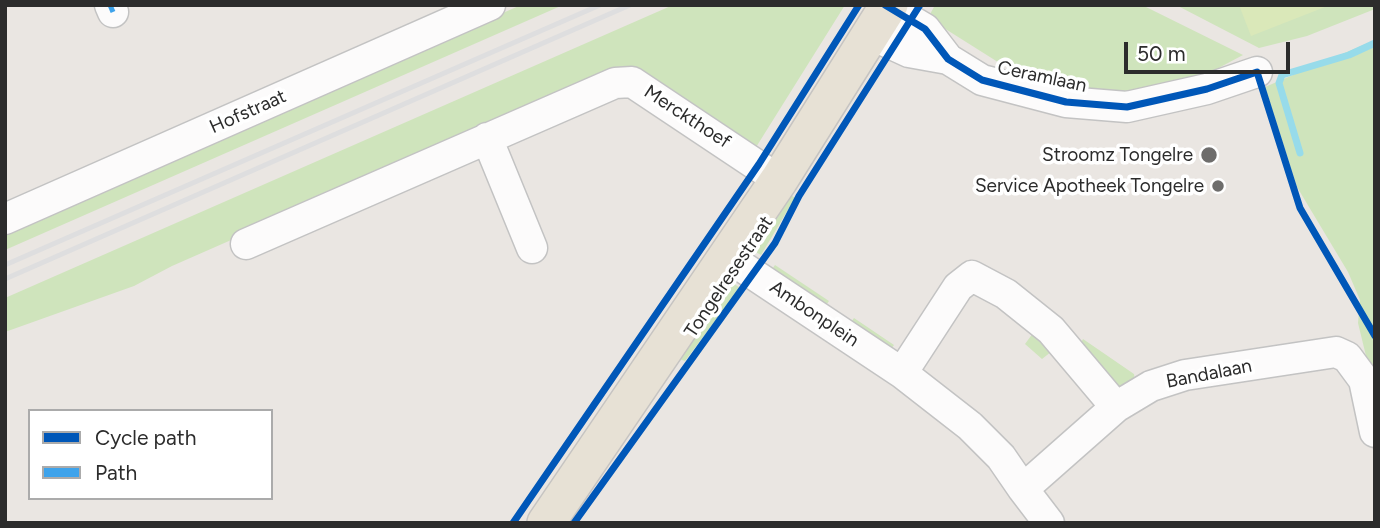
<!DOCTYPE html>
<html>
<head>
<meta charset="utf-8">
<style>
  body { margin:0 }
  #map { position:relative; width:1380px; height:528px; overflow:hidden; background:#eae6e2; font-family:Figtree,sans-serif }
  canvas { display:block }
  .frame { position:absolute; inset:0; border:7px solid #2c2c2c; pointer-events:none }
  .legend { position:absolute; left:28px; top:409px; width:245px; height:91px; box-sizing:border-box; background:#fff; border:2px solid #ababab; margin:0; padding:9px 12px; list-style:none; font-size:21px; color:#2c2c2c }
  .legend li { display:flex; align-items:center; gap:14px; height:35px }
  .legend b { width:35px; border:2px solid #ababab }
  .scale { position:absolute; left:1124px; top:42px; width:166px; height:32px; box-sizing:border-box; border:4px solid #2c2c2c; border-top:0; padding-left:9px; font-size:21px; line-height:24px; white-space:nowrap; color:#2c2c2c; -webkit-text-stroke:5px #fff; paint-order:stroke }
</style>
</head>
<body>
<div id="map">
<canvas width="1380" height="528"></canvas>
<div class="frame"></div>
<ul class="legend">
<li><b style="height:9px;background:#0057b8"></b>Cycle path</li>
<li><b style="height:9px;background:#3ea3eb"></b>Path</li>
</ul>
<div class="scale">50 m</div>
</div>
<script>
const ctx = document.querySelector('canvas').getContext('2d');
ctx.lineJoin = 'round';
function fillPath(path, color) { ctx.fillStyle = color; ctx.fill(path, 'evenodd'); }
const shape = rows => new Path2D(rows.map(r => 'M' + r).join(''));
function trace(path, color, width, dash) { ctx.strokeStyle = color; ctx.lineWidth = width; ctx.lineCap = dash ? 'butt' : 'round'; ctx.setLineDash(dash || []); ctx.stroke(path); }
function drawText(font, color, halo, rows, align = 'center') {
  ctx.font = font + ' Figtree,sans-serif'; ctx.lineWidth = 7; ctx.setLineDash([]); ctx.textBaseline = 'middle'; ctx.strokeStyle = halo; ctx.fillStyle = color; for (const [text, x, y, turn = 0] of rows) {
    ctx.save(); ctx.translate(x, y); ctx.rotate((+turn || 0) * Math.PI / 180); ctx.textAlign = isNaN(turn) ? turn : align; if (halo) ctx.strokeText(text, 0, 0); ctx.fillText(text, 0, 0); ctx.restore();
  }
}
const green = shape([
  [521,5,563,5,5,250,5,232],
  [673,5,845,5,753,152,618,70,172,266,134,286,5,332,5,298],
  [935,5,1142,5,1243,55,1196,80,1127,91,1069,89,1001,64,928,18],
  [1176,5,1375,5,1375,9,1307,36,1259,48],
  [1375,40,1375,393,1358,323,1360,300,1348,272,1297,187,1265,87],
  [783,189,795,198,761,255,745,246],
  [775,265,829,301,824,308,770,272],
  [726,278,740,288,685,361,679,359],
  [854,318,894,345,889,352,849,325],
  [1036,329,1056,348,1042,359,1025,344],
  [1083,339,1134,374,1135,382,1116,392,1078,348]
]);
const pitch = shape([
  [1239,5,1330,5,1251,36]
]);
const stream = shape([
  [1300,153,1279,83,1282,75,1349,55,1375,43]
]);
const minor = shape([
  [110,5,113,12],
  [888,7,925,29,948,59,982,80,1066,102,1127,107,1207,89,1257,72],
  [872,35,909,52,948,59],
  [487,138,532,248],
  [5,219,490,5],
  [246,244,615,83,632,82,779,180],
  [726,256,902,373,970,426,1001,457,1023,489],
  [902,373,958,287,972,276,1006,294,1051,330,1116,407],
  [1049,523,1023,489,1116,407,1151,386,1185,375,1336,352,1347,357,1364,380,1375,432]
]);
const major = shape([
  [546,523,779,180,889,5]
]);
const rail = shape([
  [5,265,600,5],
  [5,279,630,5]
]);
const quiet = shape([
  [110,5,113,12]
]);
const cycleway = shape([
  [885,5,925,29,948,59,982,80,1066,102,1127,107,1207,89,1257,72,1300,208,1375,336],
  [513,523,759,164,859,5],
  [574,523,775,243,799,196,920,5]
]);
const markers = [
  [1209,155,9,"#6e6d6c"],
  [1218,186,7,"#6e6d6c"]
];
const streetNames = [
  ["Ceramlaan",1042,77,12],
  ["Hofstraat",248,112,-24],
  ["Merckthoef",687,117,33],
  ["Tongelresestraat",729,277,-56],
  ["Ambonplein",814,314,34],
  ["Bandalaan",1209,374,-11]
];
const poiNames = [
  ["Stroomz Tongelre",1193,155],
  ["Service Apotheek Tongelre",1204,186]
];
fillPath(green, '#cfe4bc');
fillPath(pitch, '#dae8b9');
trace(stream, '#97dbea', 7);
trace(minor, '#c3c3c3', 33);
trace(major, '#c6c4c2', 40);
trace(minor, '#fcfbfb', 30);
trace(major, '#e7e1d5', 37);
trace(rail, '#dededf', 5);
trace(quiet, '#3ea3eb', 5, [10, 5]);
trace(cycleway, '#0057b8', 7);
for (const [x, y, r, color] of markers) { const dot = new Path2D(); dot.arc(x, y, r, 0, 2 * Math.PI); ctx.fillStyle = color; ctx.fill(dot); trace(dot, '#fff', 2.5); }
drawText('19px', '#2c2c2c', '#fff', streetNames);
drawText('19px', '#2c2c2c', '#fff', poiNames, 'right');
</script>
</body>
</html>
